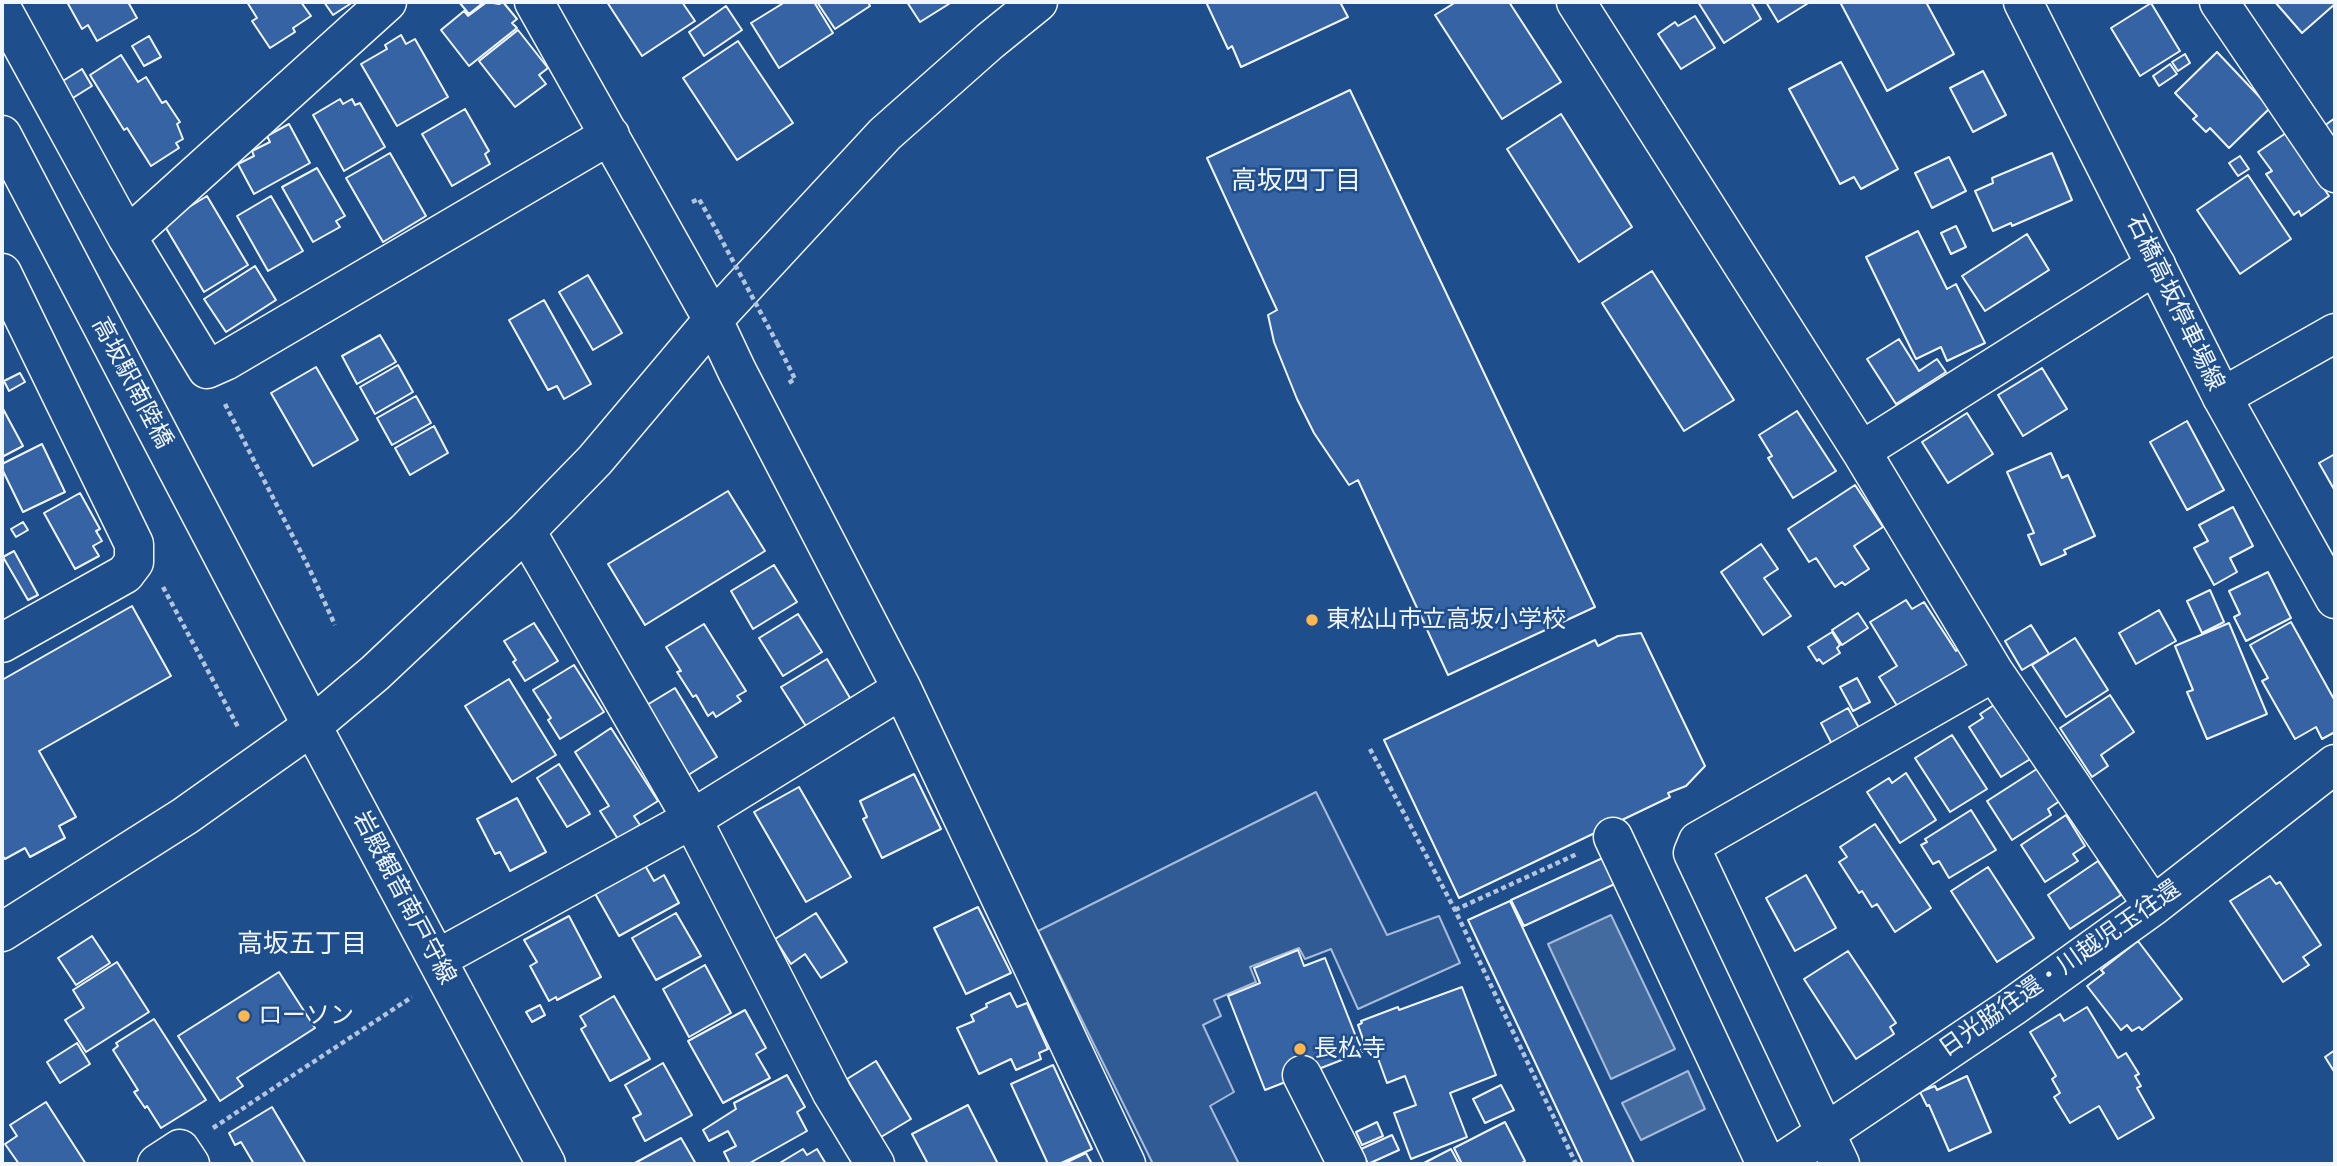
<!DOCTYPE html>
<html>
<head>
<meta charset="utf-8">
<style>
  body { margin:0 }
  #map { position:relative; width:2337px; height:1166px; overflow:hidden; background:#1f4e8c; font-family:Figtree,sans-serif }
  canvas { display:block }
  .frame { position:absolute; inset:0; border:4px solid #f2f6ff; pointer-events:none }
</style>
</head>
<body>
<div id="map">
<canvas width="2337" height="1166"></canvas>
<div class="frame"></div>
</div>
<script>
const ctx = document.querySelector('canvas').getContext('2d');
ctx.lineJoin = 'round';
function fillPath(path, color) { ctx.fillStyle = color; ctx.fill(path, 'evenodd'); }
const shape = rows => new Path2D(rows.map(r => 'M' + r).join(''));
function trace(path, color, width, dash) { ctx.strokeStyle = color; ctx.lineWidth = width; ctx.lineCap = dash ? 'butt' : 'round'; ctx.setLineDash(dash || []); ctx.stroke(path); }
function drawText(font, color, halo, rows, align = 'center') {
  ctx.font = font + ' Figtree,"Noto Sans JP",sans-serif'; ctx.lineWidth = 5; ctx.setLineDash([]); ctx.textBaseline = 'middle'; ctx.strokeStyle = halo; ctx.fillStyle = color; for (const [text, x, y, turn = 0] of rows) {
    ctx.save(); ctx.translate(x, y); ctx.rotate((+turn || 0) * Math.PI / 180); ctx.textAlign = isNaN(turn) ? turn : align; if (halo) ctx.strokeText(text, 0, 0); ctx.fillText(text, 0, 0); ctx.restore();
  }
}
const green = shape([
  [1316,792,1387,935,1439,916,1460,963,1358,1009,1331,949,1305,959,1299,948,1250,967,1256,982,1214,1000,1221,1016,1203,1025,1234,1092,1210,1106,1239,1164,1153,1164,1038,931,1316,792]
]);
const water = shape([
  [1611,915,1675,1049,1611,1079,1548,944,1611,915],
  [1688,1071,1705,1109,1641,1140,1622,1103,1688,1071]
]);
const building = shape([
  [67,2,128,2,137,18,97,41,88,25,82,29,67,2],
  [247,2,301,2,311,16,293,28,295,32,270,48,252,21,257,18,247,2],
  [324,2,353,2,333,15,324,2],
  [459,2,484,2,469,14,459,2],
  [487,2,499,4,503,2,517,19,512,23,517,28,469,66,441,30,464,11,468,16,487,2],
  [607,2,682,2,695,21,642,56,607,2],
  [785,2,814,2,833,33,779,68,751,23,785,2],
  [817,2,868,2,870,6,835,29,817,2],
  [907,2,952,2,920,22,907,2],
  [1206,2,1340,2,1348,17,1241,67,1232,46,1228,49,1206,2],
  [1456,2,1509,2,1561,82,1502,119,1435,15,1456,2],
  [1698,2,1751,2,1761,19,1724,43,1698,2],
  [1766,2,1810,2,1778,22,1766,2],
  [1840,2,1926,2,1954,54,1887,91,1840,2],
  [2275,2,2335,2,2335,4,2302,33,2275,2],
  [2151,3,2180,51,2140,76,2111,28,2151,3],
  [726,6,742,30,704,56,689,32,726,6],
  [1695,16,1715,48,1681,69,1658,34,1675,22,1678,26,1695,16],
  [518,30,548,68,539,75,546,84,515,107,479,61,518,30],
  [401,35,406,44,415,39,448,97,397,126,361,64,387,49,385,45,401,35],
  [149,36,161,57,144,66,132,46,149,36],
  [738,41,793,123,737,160,683,78,738,41],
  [2217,52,2270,108,2229,148,2210,128,2206,132,2193,119,2197,116,2175,93,2217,52],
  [2185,54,2190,63,2178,71,2172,62,2185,54],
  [121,55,138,82,146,77,162,103,166,101,180,122,177,124,183,139,176,143,179,148,151,166,127,128,124,130,90,75,121,55],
  [1841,62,1898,169,1861,189,1854,177,1840,184,1789,89,1841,62],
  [2170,64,2177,74,2159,86,2153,76,2170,64],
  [82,69,92,86,68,101,58,84,82,69],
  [1983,71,2006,115,1973,132,1950,88,1983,71],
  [1350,90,1595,607,1448,675,1358,480,1349,485,1314,433,1297,399,1274,342,1268,315,1277,310,1207,158,1350,90],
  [340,99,343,104,352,99,355,105,360,103,385,147,344,171,313,115,340,99],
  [465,109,489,151,485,154,490,164,452,186,422,134,465,109],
  [1561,114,1632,227,1579,262,1507,149,1561,114],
  [2335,118,2335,143,2324,126,2335,118],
  [289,124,310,163,254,194,238,164,254,156,252,151,270,142,267,136,289,124],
  [2286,133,2329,196,2301,216,2299,211,2294,215,2266,174,2272,171,2258,152,2286,133],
  [390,153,426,216,383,242,346,178,390,153],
  [2052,153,2072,200,2012,226,2011,223,1993,231,1975,191,1993,183,1992,178,2052,153],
  [2240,156,2249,169,2238,176,2229,163,2240,156],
  [1949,157,1966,191,1932,208,1915,173,1949,157],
  [317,168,345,216,336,221,340,227,313,242,282,187,317,168],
  [2248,175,2291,239,2240,274,2197,210,2248,175],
  [207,196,248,265,204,292,163,223,207,196],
  [271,196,303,251,268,271,237,216,271,196],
  [1956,226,1966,247,1951,254,1941,233,1956,226],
  [1918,231,1947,289,1956,284,1985,343,1947,361,1941,347,1916,359,1866,257,1918,231],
  [2027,234,2049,270,1985,311,1962,276,2027,234],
  [255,266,276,300,226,332,204,299,255,266],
  [1652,271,1734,400,1684,431,1602,303,1652,271],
  [588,275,622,333,593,350,559,292,588,275],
  [544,300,591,384,564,399,557,386,548,390,509,320,544,300],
  [380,335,396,362,357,384,342,356,380,335],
  [1899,339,1919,371,1937,359,1946,372,1896,404,1867,359,1899,339],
  [398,365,413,392,375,414,360,387,398,365],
  [316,367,358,440,313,466,271,393,316,367],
  [2042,368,2067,409,2023,436,1998,395,2042,368],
  [20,373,25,382,9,391,4,381,20,373],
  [416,396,431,423,392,445,377,418,416,396],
  [2,407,23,446,2,457,2,407],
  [1797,411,1836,471,1793,498,1768,458,1772,456,1759,435,1797,411],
  [1967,413,1993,454,1948,483,1922,442,1967,413],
  [2187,421,2224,490,2187,510,2150,442,2187,421],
  [434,426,448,453,410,475,395,448,434,426],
  [42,444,65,492,23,512,2,469,2,464,42,444],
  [2051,453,2062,478,2068,475,2095,536,2064,550,2066,554,2041,565,2028,535,2034,533,2007,472,2051,453],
  [2335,454,2335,491,2319,463,2335,454],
  [1855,485,1883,527,1854,546,1869,569,1845,585,1842,582,1835,587,1816,558,1809,562,1788,529,1855,485],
  [728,491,765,551,645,625,608,564,728,491],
  [80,493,100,529,96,531,102,541,93,546,99,556,75,569,44,513,80,493],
  [2233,507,2253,546,2230,558,2237,572,2214,585,2194,548,2208,541,2199,525,2233,507],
  [23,522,28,530,16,537,11,529,23,522],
  [1761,544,1778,569,1764,578,1791,616,1763,635,1721,572,1761,544],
  [14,551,38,595,28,600,3,557,14,551],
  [774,565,797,602,753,629,731,591,774,565],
  [2268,572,2291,618,2246,641,2234,617,2240,614,2229,591,2268,572],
  [2210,590,2224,622,2202,633,2187,601,2210,590],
  [1906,600,1912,609,1924,602,1956,651,1960,648,1975,673,1901,712,1879,677,1897,666,1870,622,1906,600],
  [132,606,171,676,39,751,76,817,59,826,65,838,30,857,25,848,5,859,2,855,2,680,132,606],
  [2159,610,2176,641,2136,664,2119,633,2159,610],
  [1858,613,1868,628,1842,645,1832,630,1858,613],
  [798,614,822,652,783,676,759,638,798,614],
  [2291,622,2335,701,2335,732,2322,739,2316,727,2295,739,2262,681,2268,678,2250,645,2291,622],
  [534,623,558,661,525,681,513,662,516,660,504,641,534,623],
  [2229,623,2267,714,2207,739,2187,692,2193,690,2175,646,2229,623],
  [704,624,746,691,737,696,741,701,716,717,713,712,708,716,696,695,693,697,677,672,681,671,666,647,704,624],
  [2031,625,2049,654,2022,670,2005,641,2031,625],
  [1832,632,1840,645,1837,648,1840,653,1823,664,1819,659,1817,661,1808,647,1832,632],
  [1641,633,1705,766,1686,786,1668,793,1670,797,1459,898,1384,740,1595,640,1598,646,1618,636,1641,633],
  [2075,638,2108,690,2066,717,2032,665,2075,638],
  [827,659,853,703,809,731,781,687,827,659],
  [574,665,604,712,560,739,548,720,551,718,533,690,574,665],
  [1857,678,1870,702,1853,711,1840,687,1857,678],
  [509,679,556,755,512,782,465,706,509,679],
  [675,688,717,757,685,777,642,708,675,688],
  [2110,695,2134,732,2101,755,2108,766,2092,777,2060,728,2110,695],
  [1997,703,2032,758,2001,777,1969,727,1983,718,1980,714,1997,703],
  [1848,708,1863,735,1835,750,1821,723,1848,708],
  [611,728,658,801,634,816,640,825,618,839,600,811,609,806,575,752,611,728],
  [1952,735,1987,789,1950,812,1915,758,1952,735],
  [559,764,590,814,567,827,537,778,559,764],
  [2043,765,2064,798,2048,809,2051,815,2012,840,1987,801,2043,765],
  [1906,773,1936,820,1900,843,1867,792,1889,778,1892,783,1906,773],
  [914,774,941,829,882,858,863,819,867,817,860,801,914,774],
  [799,787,851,877,806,902,754,812,799,787],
  [517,798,546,852,510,871,500,852,495,854,477,819,517,798],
  [1971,810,1996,850,1949,878,1939,861,1933,864,1921,845,1927,842,1925,839,1971,810],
  [2066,815,2085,846,2073,854,2078,861,2045,882,2021,845,2066,815],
  [1875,824,1931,908,1895,932,1877,904,1872,907,1862,891,1859,893,1839,862,1847,857,1840,847,1875,824],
  [1607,856,1619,882,1524,926,1511,900,1607,856],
  [2098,861,2121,895,2070,929,2048,895,2098,861],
  [643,862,654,881,664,875,679,903,619,936,593,890,643,862],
  [1988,867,2034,938,1997,962,1951,891,1988,867],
  [1806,875,1836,928,1795,951,1766,898,1806,875],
  [2270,876,2276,884,2280,882,2321,945,2303,957,2309,965,2283,982,2230,901,2270,876],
  [1510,901,1634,1163,1631,1164,1583,1164,1468,920,1510,901],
  [978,907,1011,973,966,994,934,928,978,907],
  [676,913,701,956,656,980,632,938,676,913],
  [816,913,847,962,821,978,805,954,791,964,775,939,816,913],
  [569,916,601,977,557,1000,556,997,549,1001,530,966,537,962,524,940,569,916],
  [92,936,110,963,76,985,58,958,92,936],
  [2138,941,2182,999,2142,1030,2139,1027,2132,1031,2127,1025,2121,1030,2087,986,2104,973,2101,970,2138,941],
  [1298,950,1304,966,1325,958,1362,1052,1265,1090,1228,996,1260,983,1254,968,1298,950],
  [1848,951,1896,1023,1890,1027,1894,1034,1856,1059,1804,979,1848,951],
  [117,962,149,1012,86,1052,65,1020,84,1008,73,990,117,962],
  [705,965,731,1013,689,1037,663,989,705,965],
  [279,972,315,1028,237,1078,243,1086,220,1101,178,1036,279,972],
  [1462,987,1496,1075,1450,1093,1467,1137,1411,1159,1394,1113,1416,1105,1405,1076,1387,1083,1372,1042,1365,1045,1358,1025,1362,1023,1361,1021,1398,1007,1399,1010,1462,987],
  [1010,993,1017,1007,1027,1003,1048,1049,1039,1053,1041,1059,1016,1070,1011,1059,979,1074,957,1028,974,1021,971,1015,987,1007,986,1004,1010,993],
  [614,996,650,1059,610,1081,581,1029,586,1026,580,1016,614,996],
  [540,1005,545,1015,532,1022,526,1012,540,1005],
  [2087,1007,2118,1058,2126,1053,2139,1074,2135,1076,2141,1086,2137,1088,2154,1118,2118,1139,2099,1106,2070,1123,2054,1097,2060,1093,2052,1079,2056,1076,2030,1032,2060,1014,2064,1021,2087,1007],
  [745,1010,766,1048,756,1054,770,1078,723,1103,688,1041,745,1010],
  [154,1019,206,1100,161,1128,147,1106,145,1108,134,1092,138,1090,113,1050,118,1046,116,1043,154,1019],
  [77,1043,90,1064,60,1083,47,1062,77,1043],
  [2335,1050,2335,1073,2325,1057,2335,1050],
  [876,1061,911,1119,881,1137,847,1079,876,1061],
  [663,1063,692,1115,645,1141,633,1118,641,1114,625,1085,663,1063],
  [1053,1065,1092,1149,1059,1164,1048,1164,1011,1084,1053,1065],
  [787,1075,805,1107,797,1112,807,1131,748,1164,730,1164,724,1152,736,1146,728,1131,709,1141,703,1130,736,1109,734,1103,787,1075],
  [1967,1076,1991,1132,1949,1151,1929,1105,1927,1106,1920,1092,1935,1086,1937,1090,1967,1076],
  [1501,1085,1514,1110,1485,1123,1473,1099,1501,1085],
  [46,1102,86,1164,19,1164,5,1144,17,1136,10,1125,46,1102],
  [968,1105,998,1164,928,1164,912,1134,968,1105],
  [272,1107,306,1164,254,1164,241,1142,235,1145,229,1133,272,1107],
  [1377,1122,1383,1136,1362,1145,1356,1132,1377,1122],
  [1505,1122,1525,1161,1520,1164,1462,1164,1454,1148,1505,1122],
  [1392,1135,1399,1150,1368,1164,1361,1149,1392,1135],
  [681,1138,696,1164,633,1164,681,1138],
  [803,1149,807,1155,817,1149,826,1164,778,1164,803,1149],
  [1451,1149,1459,1164,1422,1164,1451,1149],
  [1086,1153,1092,1164,1063,1164,1086,1153]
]);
const path = shape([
  [692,202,699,199,719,235],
  [777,343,795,379,787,384],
  [225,404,309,568,335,625],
  [163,587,238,727],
  [1370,749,1455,910,1576,1164],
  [1455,910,1577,854],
  [213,1128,412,997]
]);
const minor = shape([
  [534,2,713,320,737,371,902,689,1126,1164],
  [1576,2,1861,451,1994,672,2153,906],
  [2219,2,2335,173],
  [2,9,127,237,207,369,225,361,610,135],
  [127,237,387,2],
  [2,273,134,544,134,562,125,574,2,643],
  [2222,397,2335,333],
  [1861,451,2156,265],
  [526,531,692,819,832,1093,875,1164],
  [1613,837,1766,1164],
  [2,932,185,816,312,726,375,673,526,531,595,460,713,320,885,134,990,41,1038,2],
  [437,959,692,819,902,689],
  [1302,1075,1347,1164],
  [157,1164,180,1149,190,1164],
  [1779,1164,2012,1007,2153,906,2335,764],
  [1840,1164,1693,853,1698,841,1994,672]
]);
const major = shape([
  [2023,2,2222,397,2335,599],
  [2,135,312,726,546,1164]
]);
const pathBridge = shape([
  [719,235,777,343]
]);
const markers = [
  [1312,620,7,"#ffb74d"],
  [244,1016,7,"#ffb74d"],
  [1300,1049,7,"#ffb74d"]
];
const streetNames = [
  ["石橋高坂停車場線",2175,303,64],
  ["高坂駅南陸橋",132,383,62],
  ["岩殿観音南戸守線",404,898,62],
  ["日光脇往還・川越児玉往還",2060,969,-35]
];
const poiNames = [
  ["東松山市立高坂小学校",1326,620],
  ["ローソン",258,1016],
  ["長松寺",1314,1049]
];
const neighbourhoodNames = [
  ["高坂四丁目",1296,181],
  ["高坂五丁目",302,944]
];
fillPath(green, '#305b95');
trace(green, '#a8bbd7', 2);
fillPath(water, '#446ba0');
trace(water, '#a8bbd7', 2);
fillPath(building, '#3563a3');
trace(building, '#f2f6ff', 2);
trace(minor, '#f2f6ff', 41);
trace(major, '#f2f6ff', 41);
trace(path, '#b3c4dc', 4.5, [5, 3.5]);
trace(minor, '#1f4e8c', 38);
trace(major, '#1f4e8c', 38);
trace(pathBridge, '#b3c4dc', 4.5, [5, 3.5]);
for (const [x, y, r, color] of markers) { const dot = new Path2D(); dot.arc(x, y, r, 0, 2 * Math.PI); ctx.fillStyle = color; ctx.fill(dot); trace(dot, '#1f4e8c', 2.5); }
drawText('24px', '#f2f6ff', '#1f4e8c', streetNames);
drawText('24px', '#f2f6ff', '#1f4e8c', poiNames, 'left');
drawText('26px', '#f2f6ff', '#1f4e8c', neighbourhoodNames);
</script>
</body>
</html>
